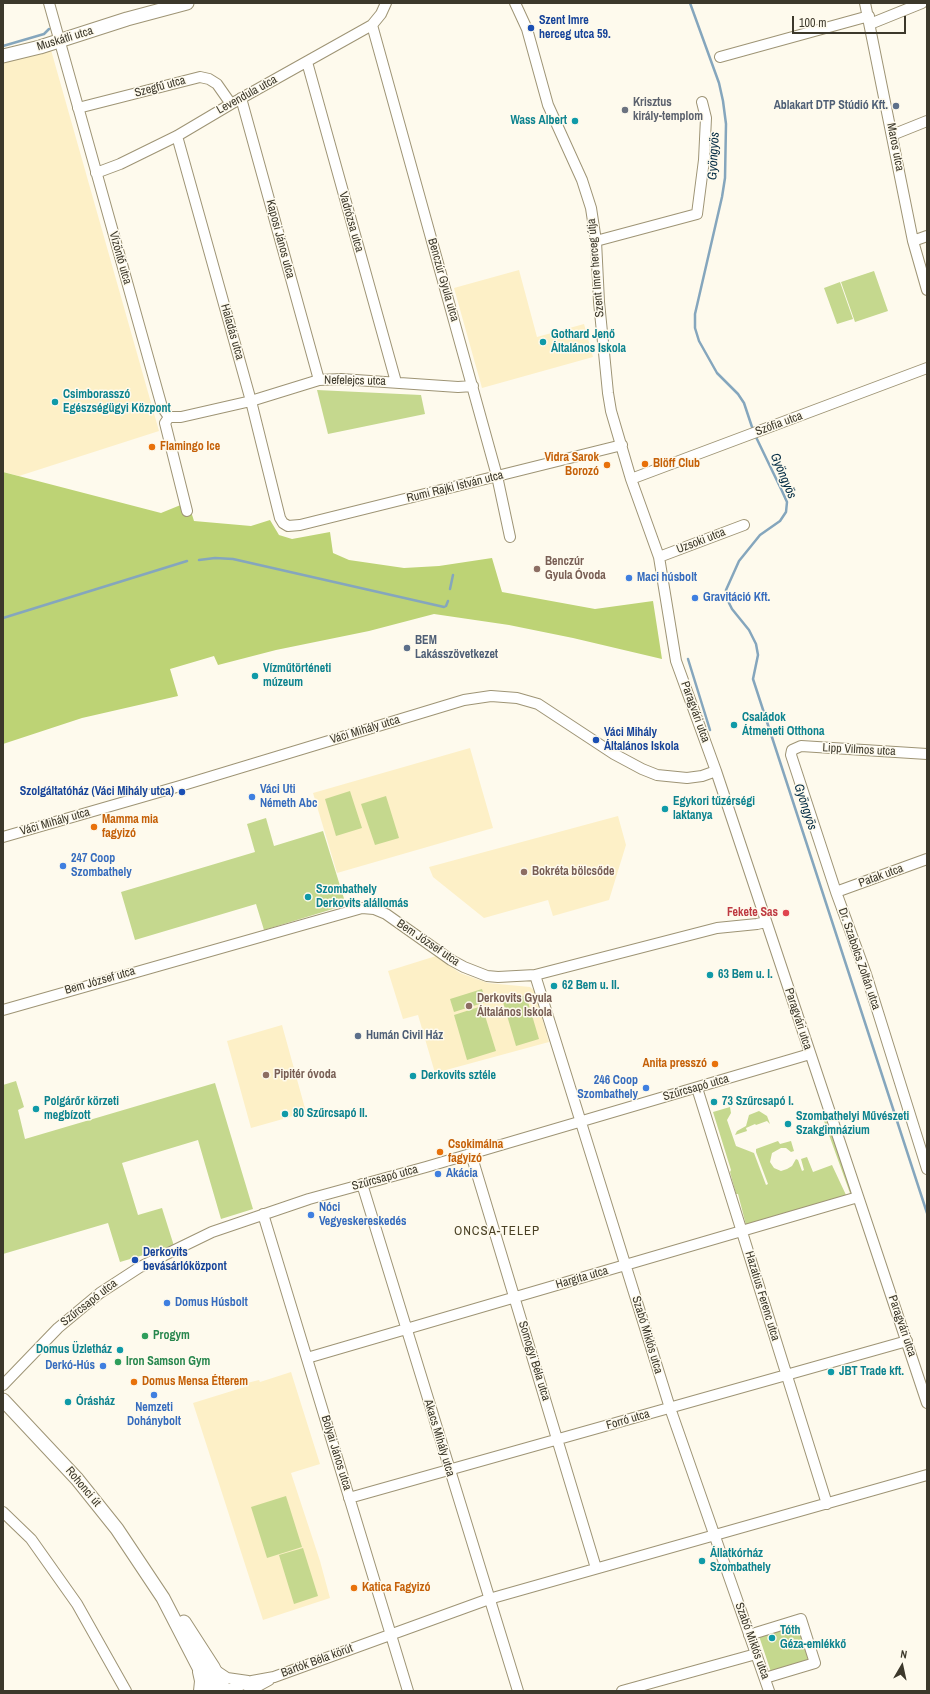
<!DOCTYPE html>
<html>
<head>
<meta charset="utf-8">
<style>
  body { margin:0 }
  #map { position:relative; width:930px; height:1694px; overflow:hidden; background:#fefaed; font-family:"Archivo Narrow",sans-serif }
  canvas { display:block }
  .frame { position:absolute; inset:0; border:4px solid #3c382b; pointer-events:none }
  .north { position:absolute; left:882px; top:1646px; width:40px; height:40px; -webkit-text-stroke:3px #fefaed; paint-order:stroke; rotate:9deg; font-size:11px; font-weight:700; line-height:16px; text-align:center; color:#3c382b }
  .north::after { content:''; display:block; margin:auto; width:14px; height:18px; background:#3c382b; clip-path:polygon(50% 0,100% 100%,50% 72%,0 100%) }
  .scale { position:absolute; left:792px; top:16px; width:114px; height:18px; box-sizing:border-box; border:2px solid #3c382b; border-top:0; padding-left:5px; font-size:12px; line-height:14px; white-space:nowrap; color:#3c382b; -webkit-text-stroke:3px #fefaed; paint-order:stroke }
</style>
</head>
<body>
<div id="map">
<canvas width="930" height="1694"></canvas>
<div class="frame"></div>
<div class="north">N</div>
<div class="scale">100 m</div>
</div>
<script>
const ctx = document.querySelector('canvas').getContext('2d');
ctx.lineJoin = 'round';
function fillPath(path, color) { ctx.fillStyle = color; ctx.fill(path, 'evenodd'); }
const shape = rows => new Path2D(rows.map(r => 'M' + r).join(''));
function trace(path, color, width, dash) { ctx.strokeStyle = color; ctx.lineWidth = width; ctx.lineCap = dash ? 'butt' : 'round'; ctx.setLineDash(dash || []); ctx.stroke(path); }
function drawText(font, color, halo, rows, align = 'center') {
  ctx.font = font + ' "Archivo Narrow",sans-serif'; ctx.lineWidth = 3; ctx.setLineDash([]); ctx.textBaseline = 'middle'; ctx.strokeStyle = halo; ctx.fillStyle = color; for (const [text, x, y, turn = 0] of rows) {
    ctx.save(); ctx.translate(x, y); ctx.rotate((+turn || 0) * Math.PI / 180); ctx.textAlign = isNaN(turn) ? turn : align; if (halo) ctx.strokeText(text, 0, 0); ctx.fillText(text, 0, 0); ctx.restore();
  }
}
const built = shape([
  [51,50,159,431,19,476,3,472,3,63],
  [519,270,537,337,584,324,593,357,482,388,454,288],
  [470,748,493,828,337,873,313,793],
  [618,816,626,845,609,900,553,916,548,900,484,918,433,877,429,867],
  [436,956,460,973,488,983,530,987,534,990,549,1042,435,1073,418,1015,403,1019,388,971],
  [282,1025,306,1112,289,1117,287,1109,280,1111,283,1119,251,1128,227,1041],
  [291,1372,320,1464,291,1473,320,1561,330,1598,263,1620,193,1403,248,1386,247,1383,259,1380,260,1382]
]);
const green = shape([
  [874,271,888,311,855,322,841,282],
  [840,282,853,319,837,324,824,288],
  [317,390,421,395,425,414,328,434],
  [350,791,362,828,336,836,325,799],
  [386,796,399,838,375,845,361,804],
  [266,818,274,846,323,831,346,905,264,930,256,904,135,940,121,892,255,852,247,824],
  [482,989,486,1002,454,1012,450,999],
  [526,995,539,1039,516,1046,503,1002],
  [482,1006,496,1051,467,1060,454,1015],
  [16,1081,24,1107,18,1110,25,1139,215,1083,253,1209,221,1219,198,1140,122,1163,138,1215,162,1208,174,1246,120,1262,108,1223,3,1254,3,1085],
  [730,1107,731,1113,727,1120,736,1146,754,1153,766,1185,768,1184,756,1152,756,1149,778,1141,780,1144,791,1141,794,1151,791,1152,786,1148,781,1148,772,1153,770,1162,774,1168,781,1171,787,1169,792,1166,796,1159,798,1160,802,1171,804,1170,801,1159,807,1157,813,1172,832,1165,846,1195,746,1225,738,1194,736,1194,730,1172,731,1170,713,1112],
  [759,1111,767,1116,770,1124,767,1121,756,1125,755,1124,746,1128,747,1131,735,1135,737,1131,746,1126,749,1115],
  [826,1120,852,1191,851,1196,824,1121],
  [286,1496,302,1547,267,1558,251,1507],
  [303,1548,318,1596,294,1604,279,1555],
  [801,1620,814,1661,772,1675,758,1633]
]);
const forest = shape([
  [3,472,161,513,188,502,194,521,251,526,270,520,279,535,292,539,330,532,333,553,349,560,404,568,439,566,492,558,502,592,595,609,653,601,662,659,573,638,509,625,434,614,369,631,276,650,218,665,214,656,170,669,178,696,82,718,3,744]
]);
const stream = shape([
  [690,3,719,83,723,101,726,124,725,178,722,197,695,314,695,328,699,341,717,373,738,394,744,403,753,430],
  [3,46,44,34,49,29],
  [755,435,782,491,787,502,786,512,780,521,760,535,739,561,726,590,727,599,732,609,749,630,756,644,758,655,753,679,927,1213],
  [199,560,215,558,233,559,444,607,446,606,448,601],
  [450,589,453,575],
  [3,618,187,561],
  [688,659,710,730]
]);
const minor = shape([
  [49,3,162,407,169,417],
  [515,3,527,29,548,105,582,180,591,208,596,241,599,302,608,393,611,411,631,479,659,557,676,661,716,771,927,1403],
  [865,3,913,241,927,290],
  [870,24,922,3],
  [372,25,497,476,510,537],
  [720,57,869,16],
  [307,62,396,382],
  [241,98,319,380],
  [78,108,200,77,209,79,217,84,231,104],
  [892,135,927,121],
  [177,136,251,401,280,518,283,523,288,526,300,525,622,445],
  [96,173,120,164,177,136,231,104,372,25,381,14,386,3],
  [596,241,697,214,704,160,706,118,702,102],
  [913,241,927,236],
  [169,417,181,417,251,401,319,380,341,379,458,387,473,386],
  [169,417,165,423,187,511],
  [631,479,927,368],
  [659,557,744,525],
  [927,754,801,746,792,750,791,755,836,892,866,974,927,1169],
  [3,837,180,786,464,700,491,696,517,698,538,704,614,754,642,769,657,775,687,778,702,776,716,771],
  [836,892,927,859],
  [535,975,670,1408,769,1691],
  [3,1010,362,908,374,909,386,914,451,960,464,967,487,976,498,977,535,975,717,928,757,924,766,922],
  [697,1088,827,1504],
  [471,1154,596,1568],
  [362,1184,518,1691],
  [263,1214,408,1691],
  [307,1358,858,1197],
  [3,1385,58,1328,100,1293,140,1267,212,1232,309,1199,426,1167,810,1054],
  [349,1498,907,1341],
  [3,1512,31,1539,77,1604,126,1691],
  [749,1635,801,1619,815,1663,765,1678],
  [215,1670,227,1678,248,1681],
  [198,1672,200,1681,199,1691],
  [225,1691,252,1681,274,1677,489,1599,927,1475],
  [249,1691,269,1680],
  [622,1691,756,1654]
]);
const major = shape([
  [3,56,40,47,127,19,187,3],
  [3,1400,77,1479,117,1529,163,1598,211,1691],
  [184,1622,213,1667,225,1691]
]);
const markers = [
  [531,28,4,"#1a4fb4"],
  [896,106,4,"#5c6f8a"],
  [625,110,4,"#6b7280"],
  [575,121,4,"#0f9aa8"],
  [543,342,4,"#0f9aa8"],
  [55,402,4,"#0f9aa8"],
  [152,447,4,"#e8710a"],
  [645,464,4,"#e8710a"],
  [607,465,4,"#e8710a"],
  [537,569,4,"#8d6e63"],
  [629,578,4,"#3f7fe0"],
  [695,598,4,"#3f7fe0"],
  [407,648,4,"#5c6f8a"],
  [255,676,4,"#0f9aa8"],
  [734,725,4,"#0f9aa8"],
  [596,740,4,"#1a4fb4"],
  [182,792,4,"#1a4fb4"],
  [252,797,4,"#3f7fe0"],
  [665,809,4,"#0f9aa8"],
  [94,827,4,"#e8710a"],
  [63,866,4,"#3f7fe0"],
  [524,872,4,"#8d6e63"],
  [308,897,4,"#0f9aa8"],
  [786,913,4,"#e0444e"],
  [710,975,4,"#0f9aa8"],
  [554,986,4,"#0f9aa8"],
  [469,1006,4,"#8d6e63"],
  [358,1036,4,"#5c6f8a"],
  [715,1064,4,"#e8710a"],
  [266,1075,4,"#8d6e63"],
  [413,1076,4,"#0f9aa8"],
  [646,1088,4,"#3f7fe0"],
  [714,1102,4,"#0f9aa8"],
  [36,1109,4,"#0f9aa8"],
  [285,1114,4,"#0f9aa8"],
  [788,1124,4,"#0f9aa8"],
  [440,1152,4,"#e8710a"],
  [438,1174,4,"#3f7fe0"],
  [311,1215,4,"#3f7fe0"],
  [135,1260,4,"#1a4fb4"],
  [167,1303,4,"#3f7fe0"],
  [145,1336,4,"#2e9e5b"],
  [120,1350,4,"#0f9aa8"],
  [118,1362,4,"#2e9e5b"],
  [103,1366,4,"#3f7fe0"],
  [831,1372,4,"#0f9aa8"],
  [134,1382,4,"#e8710a"],
  [154,1395,4,"#3f7fe0"],
  [68,1402,4,"#0f9aa8"],
  [702,1561,4,"#0f9aa8"],
  [354,1588,4,"#e8710a"],
  [772,1638,4,"#0f9aa8"]
];
const transitNames = [
  ["Szent Imre",539,21],
  ["herceg utca 59.",539,35],
  ["Váci Mihály",604,733],
  ["Általános Iskola",604,747],
  ["Szolgáltatóház (Váci Mihály utca)",174,792,"right"],
  ["Derkovits",143,1253],
  ["bevásárlóközpont",143,1267]
];
const streetNames = [
  ["Muskátli utca",65,39,-17],
  ["Szegfű utca",160,87,-15],
  ["Levendula utca",247,95,-29],
  ["Maros utca",895,147,79],
  ["Vadrózsa utca",351,222,74],
  ["Kaposi János utca",280,239,75],
  ["Vízöntő utca",120,258,74],
  ["Szent Imre herceg útja",596,268,-95],
  ["Benczúr Gyula utca",443,280,74],
  ["Haladás utca",232,332,74],
  ["Nefelejcs utca",355,381,1],
  ["Szófia utca",779,424,-20],
  ["Rumi Rajki István utca",455,487,-14],
  ["Uzsoki utca",701,541,-21],
  ["Paragvári utca",695,712,70],
  ["Váci Mihály utca",365,730,-17],
  ["Lipp Vilmos utca",859,750,3],
  ["Váci Mihály utca",55,822,-16],
  ["Patak utca",881,876,-20],
  ["Bem József utca",428,943,34],
  ["Dr. Szabolcs Zoltán utca",859,959,71],
  ["Bem József utca",100,981,-16],
  ["Paragvári utca",798,1019,72],
  ["Szűrcsapó utca",696,1088,-16],
  ["Szűrcsapó utca",385,1178,-15],
  ["Hargita utca",582,1278,-16],
  ["Hazatius Ferenc utca",762,1296,73],
  ["Szűrcsapó utca",89,1303,-38],
  ["Paragvári utca",902,1326,71],
  ["Szabó Miklós utca",647,1335,73],
  ["Somogyi Béla utca",534,1361,73],
  ["Forró utca",628,1420,-16],
  ["Akacs Mihály utca",439,1438,73],
  ["Bolyai János utca",336,1453,73],
  ["Rohonci út",83,1487,50],
  ["Szabó Miklós utca",752,1641,70],
  ["Bartók Béla körút",317,1661,-20]
];
const worshipNames = [
  ["Krisztus",633,103],
  ["király-templom",633,117]
];
const serviceNames = [
  ["Ablakart DTP Stúdió Kft.",888,106,"right"],
  ["BEM",415,641],
  ["Lakásszövetkezet",415,655],
  ["Humán Civil Ház",366,1036]
];
const cultureNames = [
  ["Wass Albert",567,121,"right"],
  ["Gothard Jenő",551,335],
  ["Általános Iskola",551,349],
  ["Csimborasszó",63,395],
  ["Egészségügyi Központ",63,409],
  ["Vízműtörténeti",263,669],
  ["múzeum",263,683],
  ["Családok",742,718],
  ["Átmeneti Otthona",742,732],
  ["Egykori tűzérségi",673,802],
  ["laktanya",673,816],
  ["Szombathely",316,890],
  ["Derkovits alállomás",316,904],
  ["63 Bem u. I.",718,975],
  ["62 Bem u. II.",562,986],
  ["Derkovits sztéle",421,1076],
  ["Polgárőr körzeti",44,1102],
  ["megbízott",44,1116],
  ["73 Szűrcsapó I.",722,1102],
  ["80 Szűrcsapó II.",293,1114],
  ["Szombathelyi Művészeti",796,1117],
  ["Szakgimnázium",796,1131],
  ["Domus Üzletház",112,1350,"right"],
  ["JBT Trade kft.",839,1372],
  ["Órásház",76,1402],
  ["Állatkórház",710,1554],
  ["Szombathely",710,1568],
  ["Tóth",780,1631],
  ["Géza-emlékkő",780,1645]
];
const foodNames = [
  ["Flamingo Ice",160,447],
  ["Vidra Sarok",599,458,"right"],
  ["Borozó",599,472,"right"],
  ["Blöff Club",653,464],
  ["Mamma mia",102,820],
  ["fagyizó",102,834],
  ["Anita presszó",707,1064,"right"],
  ["Csokimálna",448,1145],
  ["fagyizó",448,1159],
  ["Domus Mensa Étterem",142,1382],
  ["Katica Fagyizó",362,1588]
];
const educationNames = [
  ["Benczúr",545,562],
  ["Gyula Óvoda",545,576],
  ["Bokréta bölcsőde",532,872],
  ["Derkovits Gyula",477,999],
  ["Általános Iskola",477,1013],
  ["Pipitér óvoda",274,1075]
];
const shopNames = [
  ["Maci húsbolt",637,578],
  ["Gravitáció Kft.",703,598],
  ["Váci Uti",260,790],
  ["Németh Abc",260,804],
  ["247 Coop",71,859],
  ["Szombathely",71,873],
  ["246 Coop",638,1081,"right"],
  ["Szombathely",638,1095,"right"],
  ["Akácia",446,1174],
  ["Nóci",319,1208],
  ["Vegyeskereskedés",319,1222],
  ["Domus Húsbolt",175,1303],
  ["Derkó-Hús",95,1366,"right"],
  ["Nemzeti",154,1408,"center"],
  ["Dohánybolt",154,1422,"center"]
];
const healthNames = [
  ["Fekete Sas",778,913]
];
const leisureNames = [
  ["Progym",153,1336],
  ["Iron Samson Gym",126,1362]
];
const waterNames = [
  ["Gyöngyös",714,156,-87],
  ["Gyöngyös",783,476,67],
  ["Gyöngyös",805,807,72]
];
const neighbourhoodNames = [
  ["ONCSA-TELEP",497,1232]
];
fillPath(built, '#fdf0c7');
fillPath(green, '#c5d88e');
fillPath(forest, '#bdd375');
trace(stream, '#85a6bd', 2.5);
trace(minor, '#9e9475', 12);
trace(major, '#9e9475', 15);
trace(minor, '#fff', 10);
trace(major, '#fff', 13);
for (const [x, y, r, color] of markers) { const dot = new Path2D(); dot.arc(x, y, r, 0, 2 * Math.PI); ctx.fillStyle = color; ctx.fill(dot); trace(dot, '#fefaed', 1.5); }
drawText('bold 12px', '#164399', '#fefaed', transitNames, 'left');
drawText('12px', '#3c382b', '#fefaed', streetNames);
drawText('bold 12px', '#5b616d', '#fefaed', worshipNames, 'left');
drawText('bold 12px', '#4e5e75', '#fefaed', serviceNames, 'left');
drawText('bold 12px', '#0d838f', '#fefaed', cultureNames, 'left');
drawText('bold 12px', '#c56008', '#fefaed', foodNames, 'left');
drawText('bold 12px', '#785e54', '#fefaed', educationNames, 'left');
drawText('bold 12px', '#366cbe', '#fefaed', shopNames, 'left');
drawText('bold 12px', '#be3a42', '#fefaed', healthNames, 'right');
drawText('bold 12px', '#27864d', '#fefaed', leisureNames, 'left');
drawText('italic 13px', '#052d45', '#fefaed', waterNames);
ctx.letterSpacing = '1px';
drawText('13px', '#4a4125', '#fefaed', neighbourhoodNames);
ctx.letterSpacing = '0px';
</script>
</body>
</html>
